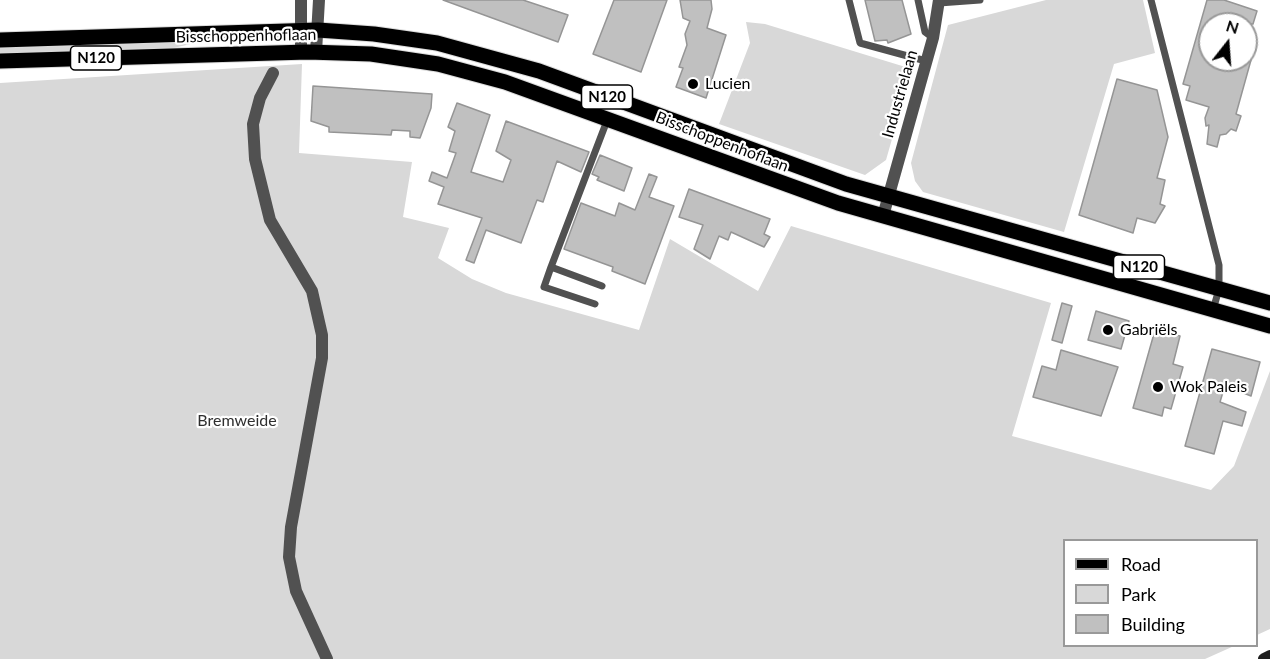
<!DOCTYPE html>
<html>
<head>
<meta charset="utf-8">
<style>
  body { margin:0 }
  #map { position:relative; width:1270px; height:659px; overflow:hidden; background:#fff; font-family:Lato,sans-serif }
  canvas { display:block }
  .legend { position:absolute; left:1063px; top:539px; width:195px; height:108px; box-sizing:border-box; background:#fff; border:2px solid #999; margin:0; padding:8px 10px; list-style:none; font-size:18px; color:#000 }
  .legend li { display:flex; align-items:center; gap:12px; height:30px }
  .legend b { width:30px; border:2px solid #999 }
  .north { position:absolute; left:1198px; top:12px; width:60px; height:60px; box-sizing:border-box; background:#fff; border:2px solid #999; border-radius:50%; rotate:17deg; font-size:16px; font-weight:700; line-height:24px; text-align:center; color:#000 }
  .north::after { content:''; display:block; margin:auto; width:21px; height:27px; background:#000; clip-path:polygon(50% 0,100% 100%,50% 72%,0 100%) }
</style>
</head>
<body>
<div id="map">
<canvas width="1270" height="659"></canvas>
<ul class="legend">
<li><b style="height:8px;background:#000"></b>Road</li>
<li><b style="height:16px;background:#d8d8d8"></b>Park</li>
<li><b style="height:16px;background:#c0c0c0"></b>Building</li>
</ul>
<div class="north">N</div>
</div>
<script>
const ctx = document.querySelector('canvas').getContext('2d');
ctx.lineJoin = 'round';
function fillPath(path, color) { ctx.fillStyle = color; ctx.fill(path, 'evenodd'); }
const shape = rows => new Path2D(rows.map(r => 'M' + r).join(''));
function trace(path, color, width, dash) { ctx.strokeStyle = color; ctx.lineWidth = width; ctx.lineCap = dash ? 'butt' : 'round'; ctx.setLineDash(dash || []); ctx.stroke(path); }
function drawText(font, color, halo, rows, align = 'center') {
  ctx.font = font + ' Lato,sans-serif'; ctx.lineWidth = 4.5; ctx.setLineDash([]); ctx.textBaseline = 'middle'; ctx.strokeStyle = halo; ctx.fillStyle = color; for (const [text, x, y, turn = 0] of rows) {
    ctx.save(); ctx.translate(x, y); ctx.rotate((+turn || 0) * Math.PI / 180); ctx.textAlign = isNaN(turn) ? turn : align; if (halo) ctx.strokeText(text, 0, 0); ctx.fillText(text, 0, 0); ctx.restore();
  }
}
const green = shape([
  [1046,0,1143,0,1155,53,1114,64,1064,232,923,192,915,181,911,163,948,25],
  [746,22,765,24,912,69,886,160,865,175,719,124,750,43],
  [274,36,274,40,195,43,169,49,0,55,0,46],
  [302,64,299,153,412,162,403,217,449,228,438,258,472,279,506,293,639,330,670,239,758,291,791,226,1051,303,1012,436,1211,490,1234,466,1270,371,1270,629,1257,635,1256,540,1064,540,1064,646,1234,646,1205,659,0,659,0,83]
]);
const building = shape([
  [443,0,523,0,568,15,558,42,443,0],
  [614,0,667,0,641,72,593,54,614,0],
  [680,0,711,0,712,9,707,28,726,35,706,98,676,87,683,68,679,67,687,45,685,34,690,21,683,18,680,0],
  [865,0,902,0,911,34,888,43,887,40,875,41,865,0],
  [1207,0,1224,0,1257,11,1253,24,1210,24,1210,60,1251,60,1236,114,1241,116,1236,131,1231,129,1226,134,1220,135,1217,147,1207,144,1209,125,1206,126,1205,118,1209,107,1186,100,1190,86,1183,84,1207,0],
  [1117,79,1157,90,1168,137,1157,178,1165,180,1160,204,1165,206,1155,223,1137,218,1133,233,1079,215,1117,79],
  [313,86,432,94,431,108,420,138,410,137,410,131,392,130,391,135,329,132,329,127,311,121,313,86],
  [457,103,490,115,471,172,503,182,511,160,496,151,506,121,589,152,581,172,557,161,543,202,537,200,521,243,486,230,474,263,466,260,482,218,438,204,444,187,429,181,432,172,447,178,456,153,449,151,455,131,448,127,457,103],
  [600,155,632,168,624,191,597,180,599,177,592,174,600,155],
  [649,174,657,177,649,197,674,206,645,284,612,271,613,267,564,249,581,203,615,216,619,203,635,210,649,174],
  [689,189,770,219,764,234,770,237,764,247,731,232,728,240,719,236,710,259,694,249,703,225,679,217,689,189],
  [1062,303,1072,306,1062,343,1052,340,1062,303],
  [1096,311,1129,321,1121,349,1088,340,1096,311],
  [1155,330,1180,336,1173,364,1183,367,1171,409,1164,407,1162,416,1133,408,1155,330],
  [1212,349,1260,362,1251,396,1241,392,1243,387,1226,382,1220,402,1246,412,1242,426,1223,421,1214,454,1185,446,1212,349],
  [1061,350,1118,367,1101,416,1033,397,1042,366,1056,370,1061,350]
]);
const lane = shape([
  [849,0,860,43,926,61],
  [918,0,925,32,933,38],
  [1151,0,1219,265,1219,289,1213,310],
  [939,3,980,0],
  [551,267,544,287,595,304],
  [602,286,551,267,608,118]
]);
const street = shape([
  [301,52,301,0],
  [316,52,319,0],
  [273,73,260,98,253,124,255,159,270,220,312,291,322,335,322,358,291,527,289,557,296,591,327,659],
  [883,216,933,38,939,0]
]);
const secondary = shape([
  [1264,659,1270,656]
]);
const primary = shape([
  [0,40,318,30,374,34,437,43,539,71,846,184,1270,303],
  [0,61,308,52,371,54,438,64,505,82,838,203,1270,326]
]);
const markers = [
  [693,84,6,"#000"],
  [1108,330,6,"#000"],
  [1158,387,6,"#000"]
];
const shields = [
  [96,58,51],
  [607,97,51],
  [1139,267,51]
];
const shieldNames = [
  ["N120",96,58],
  ["N120",607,97],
  ["N120",1139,267]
];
const streetNames = [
  ["Bisschoppenhoflaan",246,36,-1],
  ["Industrielaan",900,94,-74],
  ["Bisschoppenhoflaan",722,142,21]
];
const poiNames = [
  ["Lucien",705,84],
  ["Gabriëls",1120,330],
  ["Wok Paleis",1170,387]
];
const parkNames = [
  ["Bremweide",237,421]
];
fillPath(green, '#d8d8d8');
fillPath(building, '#c0c0c0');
trace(building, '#959595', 1.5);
trace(primary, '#dbdbdb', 17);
trace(lane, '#515151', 7);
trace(street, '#515151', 12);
trace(secondary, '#1e1e1e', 12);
trace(primary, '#000', 15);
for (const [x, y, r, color] of markers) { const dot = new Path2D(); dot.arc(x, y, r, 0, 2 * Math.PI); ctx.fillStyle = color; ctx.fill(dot); trace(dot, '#fff', 2); }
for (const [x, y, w] of shields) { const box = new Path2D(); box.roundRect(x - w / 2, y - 12, w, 24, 4.5); ctx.fillStyle = '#fff'; ctx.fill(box); trace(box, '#000', 1.5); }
drawText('bold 15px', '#000', null, shieldNames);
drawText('16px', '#000', '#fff', streetNames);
drawText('16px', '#000', '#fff', poiNames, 'left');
drawText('16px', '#2f2f2f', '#fff', parkNames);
</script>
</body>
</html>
